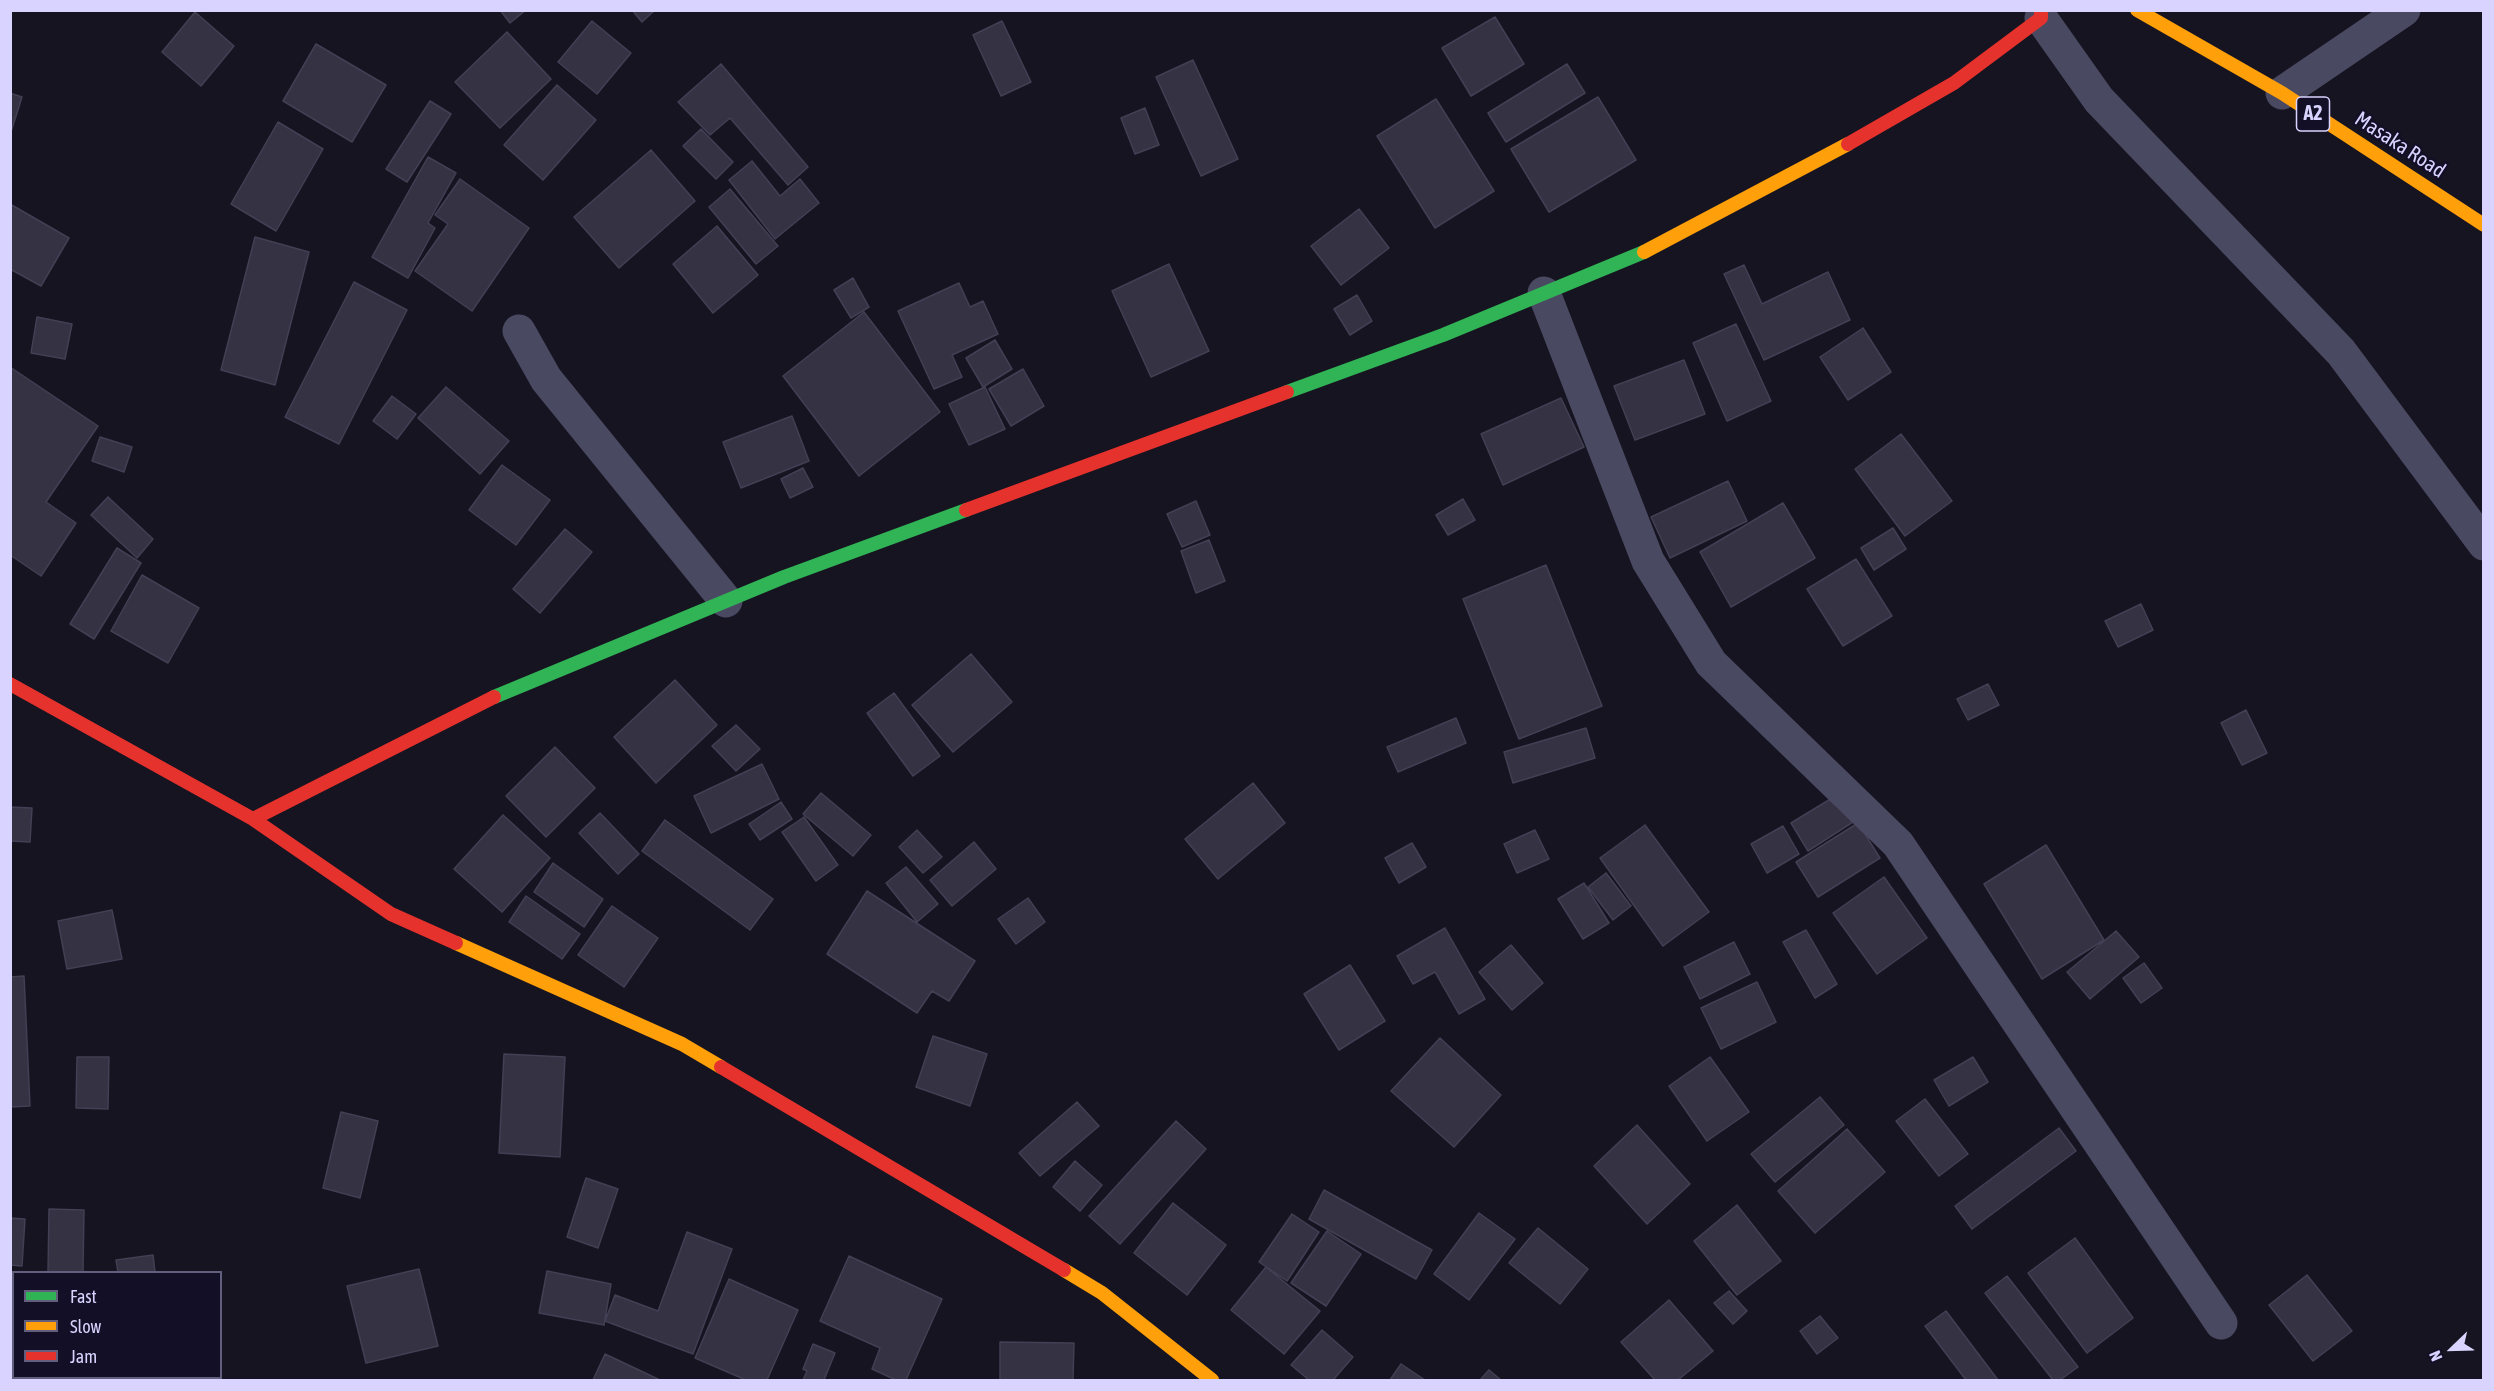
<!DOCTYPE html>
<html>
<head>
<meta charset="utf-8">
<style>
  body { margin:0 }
  #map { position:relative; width:2494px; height:1391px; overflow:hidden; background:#161421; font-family:"Asap Condensed",sans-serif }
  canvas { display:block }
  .frame { position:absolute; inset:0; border:12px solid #d9d4ff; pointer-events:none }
  .legend { position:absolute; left:12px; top:1271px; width:210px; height:108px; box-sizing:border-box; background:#130f26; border:2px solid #625e7d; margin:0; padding:8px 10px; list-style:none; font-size:18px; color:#d9d4ff }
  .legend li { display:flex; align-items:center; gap:12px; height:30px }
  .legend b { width:30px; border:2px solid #625e7d }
  .north { position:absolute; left:2422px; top:1319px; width:60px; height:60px; -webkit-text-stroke:4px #130f26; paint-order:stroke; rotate:247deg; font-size:16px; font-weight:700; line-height:24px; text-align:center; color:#d9d4ff }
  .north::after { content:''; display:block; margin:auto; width:21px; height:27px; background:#d9d4ff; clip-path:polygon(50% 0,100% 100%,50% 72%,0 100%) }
</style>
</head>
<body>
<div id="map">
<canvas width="2494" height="1391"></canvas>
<div class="frame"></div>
<ul class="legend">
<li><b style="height:8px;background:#30b455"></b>Fast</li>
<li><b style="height:8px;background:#ff9f0a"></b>Slow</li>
<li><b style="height:8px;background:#e5322d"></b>Jam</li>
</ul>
<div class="north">N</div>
</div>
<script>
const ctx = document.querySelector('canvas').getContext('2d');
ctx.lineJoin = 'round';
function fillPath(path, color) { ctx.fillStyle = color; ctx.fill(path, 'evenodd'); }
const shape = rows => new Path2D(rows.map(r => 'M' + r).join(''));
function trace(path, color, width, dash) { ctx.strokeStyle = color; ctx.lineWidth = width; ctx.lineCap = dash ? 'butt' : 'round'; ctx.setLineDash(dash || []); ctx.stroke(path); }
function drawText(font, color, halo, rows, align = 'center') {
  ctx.font = font + ' "Asap Condensed",sans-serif'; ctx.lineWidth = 5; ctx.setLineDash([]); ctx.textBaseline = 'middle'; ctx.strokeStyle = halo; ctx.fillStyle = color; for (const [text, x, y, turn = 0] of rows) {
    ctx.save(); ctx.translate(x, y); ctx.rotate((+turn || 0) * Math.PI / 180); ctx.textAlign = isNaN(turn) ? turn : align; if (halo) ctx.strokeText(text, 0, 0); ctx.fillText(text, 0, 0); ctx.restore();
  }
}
const building = shape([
  [500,10,526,10,510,23,500,10],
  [632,10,655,10,642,22,632,10],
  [195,12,234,46,201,86,162,52,195,12],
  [1495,17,1524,64,1471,96,1442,48,1495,17],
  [592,21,631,53,597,94,558,62,592,21],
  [1002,21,1031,82,1001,96,973,35,1002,21],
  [507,32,551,79,500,128,455,82,507,32],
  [316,44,386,85,352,142,283,101,316,44],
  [1193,60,1238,159,1201,176,1156,77,1193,60],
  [721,64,808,167,788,185,730,118,710,135,678,102,721,64],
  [1567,64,1585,93,1506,142,1488,113,1567,64],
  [557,85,596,120,543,180,504,145,557,85],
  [10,93,22,97,10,135,10,93],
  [1598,97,1636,160,1549,212,1511,149,1598,97],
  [1436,99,1494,191,1435,228,1377,136,1436,99],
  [430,101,451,114,407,182,386,169,430,101],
  [1145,108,1159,145,1135,154,1121,118,1145,108],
  [278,122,323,149,276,231,231,204,278,122],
  [701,129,733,162,716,179,683,146,701,129],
  [651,150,695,201,619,268,574,217,651,150],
  [428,157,456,173,428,223,435,228,408,278,372,257,428,157],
  [752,161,780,196,800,179,819,203,775,239,729,180,752,161],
  [460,179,529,228,472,311,415,271,448,224,435,215,460,179],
  [730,189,778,246,756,264,709,207,730,189],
  [10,204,69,238,41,286,10,269,10,204],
  [1359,209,1389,248,1341,285,1311,246,1359,209],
  [717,226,758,275,713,313,673,264,717,226],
  [255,237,309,252,275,385,221,370,255,237],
  [1169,264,1209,351,1151,377,1112,291,1169,264],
  [1744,265,1762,304,1828,272,1850,320,1764,360,1724,274,1744,265],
  [853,278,869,307,851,318,834,290,853,278],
  [354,282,407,310,339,444,285,417,354,282],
  [959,283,970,307,983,301,998,334,952,355,962,377,934,389,898,311,959,283],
  [1357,295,1372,321,1350,335,1334,309,1357,295],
  [864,312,940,412,859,476,783,376,864,312],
  [37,317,72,324,65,359,31,353,37,317],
  [1736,324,1771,401,1727,421,1693,343,1736,324],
  [1863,328,1891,372,1848,400,1820,357,1863,328],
  [995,340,1012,369,983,387,966,358,995,340],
  [1684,360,1705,414,1635,440,1614,386,1684,360],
  [10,367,98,426,46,502,76,523,41,576,10,555,10,367],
  [1023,369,1044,406,1011,426,989,389,1023,369],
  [446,387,509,441,480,474,418,418,446,387],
  [985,387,1005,429,969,445,949,404,985,387],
  [392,396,416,414,397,439,373,421,392,396],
  [1561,398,1584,447,1503,485,1481,434,1561,398],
  [792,416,809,461,741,488,723,442,792,416],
  [1901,434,1952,501,1905,536,1855,469,1901,434],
  [100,437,132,447,124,472,92,461,100,437],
  [502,465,550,500,516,545,469,510,502,465],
  [803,468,813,487,790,498,781,479,803,468],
  [1728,481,1747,521,1670,558,1651,517,1728,481],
  [108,497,153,539,137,558,91,515,108,497],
  [1463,499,1475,520,1448,535,1436,515,1463,499],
  [1196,501,1210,535,1182,547,1167,514,1196,501],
  [1783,503,1815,558,1731,607,1700,552,1783,503],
  [1893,528,1906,549,1874,570,1861,548,1893,528],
  [565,529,592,552,540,613,513,589,565,529],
  [1209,540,1225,581,1196,593,1181,551,1209,540],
  [117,548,141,563,94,639,70,624,117,548],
  [1856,559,1892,616,1843,646,1807,589,1856,559],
  [1546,565,1602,706,1519,739,1463,599,1546,565],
  [142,575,199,608,168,663,111,631,142,575],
  [2141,604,2153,630,2118,647,2105,621,2141,604],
  [971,654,1012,702,953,752,912,705,971,654],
  [675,680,717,725,656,783,614,737,675,680],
  [1988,684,1999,705,1968,720,1957,699,1988,684],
  [894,693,940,756,913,776,867,713,894,693],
  [2246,710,2267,753,2242,765,2221,723,2246,710],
  [1456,718,1466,743,1398,772,1387,747,1456,718],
  [736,725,760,749,736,771,712,746,736,725],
  [1586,728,1595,758,1513,783,1504,752,1586,728],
  [555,747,595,788,546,837,506,796,555,747],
  [762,764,779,799,711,833,694,796,762,764],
  [1253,783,1285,823,1218,879,1185,839,1253,783],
  [821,793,871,835,853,856,803,814,821,793],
  [1837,795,1853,822,1808,851,1791,823,1837,795],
  [781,802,792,819,760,840,749,824,781,802],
  [10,807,32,808,30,842,10,841,10,807],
  [600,813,639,854,618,874,579,833,600,813],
  [503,815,550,858,502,912,454,869,503,815],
  [804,817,838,865,816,881,782,832,804,817],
  [665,820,773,899,750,930,642,851,665,820],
  [1858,823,1880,858,1818,897,1796,862,1858,823],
  [1645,825,1709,912,1663,946,1600,858,1645,825],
  [1783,826,1799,854,1767,873,1751,844,1783,826],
  [917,830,942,857,923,873,899,847,917,830],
  [1535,830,1549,859,1517,873,1504,844,1535,830],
  [974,842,996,869,952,906,930,880,974,842],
  [1412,843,1426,867,1399,883,1385,858,1412,843],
  [2046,845,2104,940,2042,979,1984,884,2046,845],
  [553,863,603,899,584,927,534,892,553,863],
  [906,867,938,904,917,922,886,883,906,867],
  [1606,873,1631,906,1613,920,1588,887,1606,873],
  [1884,877,1927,938,1877,974,1833,913,1884,877],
  [1584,883,1609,923,1583,939,1558,899,1584,883],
  [867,891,975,961,949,1001,932,991,917,1013,827,954,867,891],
  [526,896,580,934,562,959,509,922,526,896],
  [1028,898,1045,922,1016,944,998,919,1028,898],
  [612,906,658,938,624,987,578,955,612,906],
  [112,910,122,959,67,969,58,921,112,910],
  [1445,928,1485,999,1459,1014,1435,972,1413,984,1397,956,1445,928],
  [1806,930,1837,984,1815,998,1783,942,1806,930],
  [2116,931,2139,957,2090,999,2067,972,2116,931],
  [1734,942,1750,974,1700,999,1684,967,1734,942],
  [1511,945,1543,983,1512,1010,1479,972,1511,945],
  [2144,963,2162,988,2141,1003,2123,978,2144,963],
  [1350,965,1385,1021,1339,1050,1304,994,1350,965],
  [24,976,30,1106,10,1107,10,977,24,976],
  [1757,982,1776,1022,1721,1049,1701,1008,1757,982],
  [933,1036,987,1054,970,1106,916,1087,933,1036],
  [1440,1038,1501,1095,1454,1147,1391,1091,1440,1038],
  [504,1054,565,1057,560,1157,499,1153,504,1054],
  [77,1057,109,1057,108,1109,76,1108,77,1057],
  [1710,1057,1749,1112,1707,1141,1669,1086,1710,1057],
  [1973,1057,1988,1082,1949,1106,1934,1080,1973,1057],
  [1820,1097,1844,1125,1775,1182,1751,1154,1820,1097],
  [1925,1099,1968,1154,1939,1176,1896,1121,1925,1099],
  [1077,1102,1099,1126,1040,1176,1019,1153,1077,1102],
  [341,1112,378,1121,360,1198,323,1188,341,1112],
  [1176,1121,1206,1149,1120,1244,1089,1216,1176,1121],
  [1637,1125,1690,1184,1647,1224,1594,1166,1637,1125],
  [2059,1128,2076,1151,1972,1229,1955,1206,2059,1128],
  [1847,1129,1885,1172,1815,1233,1778,1191,1847,1129],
  [1075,1161,1102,1185,1080,1211,1053,1187,1075,1161],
  [586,1178,618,1189,598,1248,567,1237,586,1178],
  [1324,1190,1432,1250,1416,1279,1309,1219,1324,1190],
  [1173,1203,1226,1245,1187,1295,1134,1253,1173,1203],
  [1737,1205,1781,1261,1737,1295,1694,1241,1737,1205],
  [49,1209,84,1210,83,1272,48,1272,49,1209],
  [1479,1213,1515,1239,1469,1300,1434,1274,1479,1213],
  [1292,1214,1319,1232,1287,1281,1259,1262,1292,1214],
  [10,1218,25,1219,22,1266,10,1265,10,1218],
  [1538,1228,1588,1269,1560,1304,1509,1263,1538,1228],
  [1327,1231,1361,1254,1326,1306,1291,1283,1327,1231],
  [687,1232,732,1249,693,1354,605,1321,615,1295,658,1311,687,1232],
  [2075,1238,2133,1318,2087,1353,2028,1273,2075,1238],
  [153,1255,155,1272,118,1272,116,1260,153,1255],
  [849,1256,942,1299,906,1380,896,1380,872,1369,880,1348,820,1321,849,1256],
  [1266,1267,1320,1311,1284,1354,1231,1310,1266,1267],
  [419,1269,438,1346,366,1363,347,1286,419,1269],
  [547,1271,611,1284,604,1325,539,1313,547,1271],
  [2307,1275,2352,1331,2313,1361,2269,1305,2307,1275],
  [10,1276,14,1276,14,1301,10,1300,10,1276],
  [2007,1276,2078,1367,2060,1380,2053,1380,1985,1293,2007,1276],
  [729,1279,798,1310,767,1380,746,1380,695,1358,729,1279],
  [1729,1291,1747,1311,1733,1324,1714,1303,1729,1291],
  [1669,1300,1713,1351,1678,1380,1655,1380,1621,1342,1669,1300],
  [1946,1311,1998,1380,1966,1380,1925,1326,1946,1311],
  [1820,1316,1838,1338,1817,1354,1800,1331,1820,1316],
  [1322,1330,1353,1357,1333,1380,1309,1380,1291,1365,1322,1330],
  [1000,1342,1074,1343,1073,1380,978,1380,1000,1380,1000,1342],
  [813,1344,835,1353,824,1380,803,1380,807,1371,803,1369,813,1344],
  [605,1354,660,1380,593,1380,605,1354],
  [1401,1364,1425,1380,1390,1380,1401,1364],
  [1489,1370,1501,1380,1480,1380,1489,1370]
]);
const street = shape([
  [2041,18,2099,100,2341,352,2484,544],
  [2282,93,2404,10],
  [1544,293,1648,561,1711,663,1898,844,2221,1323],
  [519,331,546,379,726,601]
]);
const fast = shape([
  [1287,392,1443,335,1644,252],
  [494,697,784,577,966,510]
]);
const slow = shape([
  [2137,10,2282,93,2484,225],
  [1644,252,1848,144],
  [456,943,682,1044,721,1067],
  [1064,1270,1102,1293,1212,1380]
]);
const jam = shape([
  [1848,144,1954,83,2041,18,2041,10],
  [966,510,1287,392],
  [10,684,253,819,391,914,456,943],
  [253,819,494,697],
  [721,1067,1064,1270]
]);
const shields = [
  [2313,114,33]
];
const shieldNames = [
  ["A2",2313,114]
];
const streetNames = [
  ["Masaka Road",2400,145,33]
];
fillPath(building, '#343243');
trace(building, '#433f54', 1.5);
trace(street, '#4a4962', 33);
trace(fast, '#30b455', 14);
trace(slow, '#ff9f0a', 14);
trace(jam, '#e5322d', 14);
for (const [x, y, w] of shields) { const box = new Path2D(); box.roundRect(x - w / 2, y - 17, w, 34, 4.5); ctx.fillStyle = '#130f26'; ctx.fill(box); trace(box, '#d9d4ff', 1.5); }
drawText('bold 20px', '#d9d4ff', null, shieldNames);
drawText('21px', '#d9d4ff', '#130f26', streetNames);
</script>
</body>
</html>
